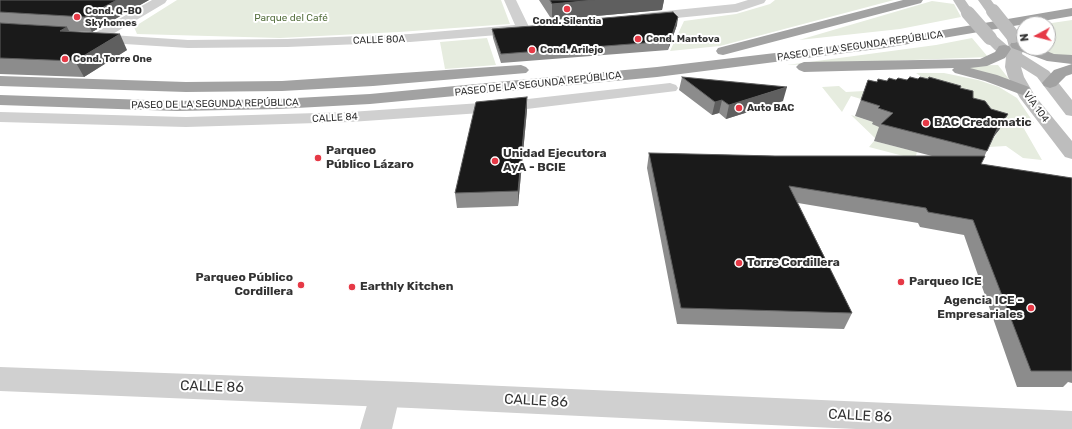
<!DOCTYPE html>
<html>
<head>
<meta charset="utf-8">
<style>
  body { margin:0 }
  #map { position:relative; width:1072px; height:429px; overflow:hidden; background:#fff; font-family:Rubik,sans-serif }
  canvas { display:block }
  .north { position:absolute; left:1016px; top:16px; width:40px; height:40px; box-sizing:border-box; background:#fff; border:1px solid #adadad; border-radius:50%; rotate:263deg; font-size:11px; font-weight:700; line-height:16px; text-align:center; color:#333 }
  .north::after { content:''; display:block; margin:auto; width:14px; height:18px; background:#e63946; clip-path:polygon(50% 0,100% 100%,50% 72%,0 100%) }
</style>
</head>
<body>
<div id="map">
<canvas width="1072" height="429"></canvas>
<div class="north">N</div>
</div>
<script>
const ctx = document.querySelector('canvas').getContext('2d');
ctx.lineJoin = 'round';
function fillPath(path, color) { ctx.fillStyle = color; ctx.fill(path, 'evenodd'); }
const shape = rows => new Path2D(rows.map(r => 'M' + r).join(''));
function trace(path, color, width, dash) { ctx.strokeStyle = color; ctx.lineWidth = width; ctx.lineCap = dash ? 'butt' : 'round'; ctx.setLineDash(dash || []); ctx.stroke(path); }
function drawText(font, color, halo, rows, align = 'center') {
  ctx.font = font + ' Rubik,sans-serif'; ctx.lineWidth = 4; ctx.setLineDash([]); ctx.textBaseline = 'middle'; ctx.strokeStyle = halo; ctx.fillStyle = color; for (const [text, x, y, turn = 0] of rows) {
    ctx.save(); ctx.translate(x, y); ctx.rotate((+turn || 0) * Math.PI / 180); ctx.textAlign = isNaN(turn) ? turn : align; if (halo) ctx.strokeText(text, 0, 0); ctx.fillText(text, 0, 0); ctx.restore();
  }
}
const green = shape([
  [177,0,501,0,510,24,399,32,280,38,137,34,134,27],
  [775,0,894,0,720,46,670,51,684,21,736,14,770,4],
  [932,1,954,4,961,17,900,29,799,40],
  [1072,20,1072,56,1055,55,1031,48,1048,48,1048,24,1045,24],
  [487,38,496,65,445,69,440,42],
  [972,38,988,57,787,65,936,45],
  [998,65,1012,83,960,66],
  [916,73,944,73,978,80,999,87,1017,98,1034,123,1023,127,1042,160,1023,158,1006,146,988,147,999,130,863,95,861,99,851,96,842,112,822,87,839,86,846,92,937,87],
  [851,115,873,122,885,129,876,139],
  [874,141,917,152,915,159,869,147]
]);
const minor = shape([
  [152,0,167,0,165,3,111,35,188,40,287,39,410,34,515,25,504,0,516,0,530,29,528,32,523,33,410,42,287,47,188,48,93,42,88,41,86,38,88,35,93,34,152,0],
  [748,0,766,0,764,3,737,12,646,21,641,20,639,17,641,14,646,13,735,4,748,0],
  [670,83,676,85,678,88,676,91,510,111,350,122,186,127,0,122,0,112,186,117,350,112,510,101,670,83],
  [385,382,396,386,400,395,392,429,360,429,370,395,374,386,385,382]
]);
const tertiary = shape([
  [0,367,411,382,1072,411,1072,429,856,429,411,408,0,391,0,367]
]);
const secondary = shape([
  [953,0,965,0,974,13,973,16,963,16,953,0],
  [978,0,991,0,999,11,998,14,993,15,988,14,978,0],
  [1013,32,1018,33,1024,45,1022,54,1049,71,1072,100,1072,116,1066,115,1037,77,1021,67,1024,77,1035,96,1072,141,1072,159,1065,157,1020,98,1008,77,1005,67,1006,57,995,50,983,38,985,35,990,34,995,35,1009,47,1006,36,1008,33,1013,32]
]);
const trunk = shape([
  [903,0,923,0,921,3,723,55,718,54,716,51,718,48,903,0],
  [1072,8,1072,16,885,48,657,77,370,104,278,109,177,111,0,105,0,95,177,101,278,99,370,94,657,67,885,40,1072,8],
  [1017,41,1024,43,1024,48,1039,48,1054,54,1072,55,1072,74,1066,76,1056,86,1050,88,1044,86,1042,83,1054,70,1072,64,1047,61,1012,48,1010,45,1012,42,1017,41],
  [1004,45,1009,46,1011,49,1005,58,987,66,970,68,997,75,1029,87,1031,90,1029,93,1023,95,1017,93,985,81,955,73,952,70,954,68,804,72,799,70,796,67,799,64,804,62,980,59,995,52,999,46,1004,45],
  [521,65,526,67,529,70,526,73,373,86,282,91,186,92,0,86,0,76,186,82,282,81,521,65]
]);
const secondaryBridge = shape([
  [993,11,1013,36],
  [968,13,990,38]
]);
const wall = shape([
  [0,0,149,0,92,32,69,31,127,50,84,77,0,74],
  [539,0,664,0,662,10,552,20],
  [559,22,677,25,668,50,501,63,493,38,492,29,559,24],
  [682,77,783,101,726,119,719,113,712,115,679,90],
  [918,79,960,88,973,98,991,109,1008,114,999,130,993,137,981,164,1072,178,1072,383,1068,382,1063,387,1017,387,964,235,920,227,918,223,798,203,852,313,844,329,677,324,647,168,649,153,775,156,932,156,874,141,879,127,872,124,873,122,855,116,868,80,877,82],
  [527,110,518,206,457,208,455,193]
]);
const shadedWall = shape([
  [117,0,149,0,92,32,85,17],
  [595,0,664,0,662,10,552,20,552,4],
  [678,17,677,25,668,50,670,41],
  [67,27,75,42,60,31],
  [120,34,127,50,84,77,75,61],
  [787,87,783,101,726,119,729,105],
  [527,97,527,110,518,206,518,191],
  [722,100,719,113,712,115,715,102],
  [1008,114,999,130,989,143,998,127]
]);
const building = shape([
  [0,0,117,0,85,17,0,12,0,0],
  [550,0,595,0,552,4,550,0],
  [673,12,678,17,670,41,501,54,492,29,559,24,559,22,673,12],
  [0,23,67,27,60,31,120,34,75,61,0,58,0,23],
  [682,77,787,87,729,105,722,100,715,102,682,77],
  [910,77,918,79,920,77,928,79,929,77,961,86,960,88,973,91,973,98,985,101,991,109,1008,114,998,127,987,151,881,124,893,113,878,108,880,106,861,100,868,80,877,82,878,79,887,81,889,78,896,80,898,78,907,80,910,77],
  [527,97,518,191,455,193,476,102,527,97],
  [649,153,775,156,985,156,981,164,1072,178,1072,371,1031,371,973,220,928,212,926,208,789,186,852,313,681,308,649,153]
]);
const markers = [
  [567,9,4,"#e63946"],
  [77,17,4,"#e63946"],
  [638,39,4,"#e63946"],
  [532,50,4,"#e63946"],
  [65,59,4,"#e63946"],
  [739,108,4,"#e63946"],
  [926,123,4,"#e63946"],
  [318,158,4,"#e63946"],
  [495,161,4,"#e63946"],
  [739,263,4,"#e63946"],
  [901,282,4,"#e63946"],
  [301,285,4,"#e63946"],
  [352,287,4,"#e63946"],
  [1031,308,4,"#e63946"]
];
const farPoinames = [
  ["Cond. Q-BO",85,11],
  ["Skyhomes",85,23],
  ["Cond. Silentia",567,21,"center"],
  ["Cond. Mantova",646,39],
  ["Cond. Arilejo",540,50],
  ["Cond. Torre One",73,59],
  ["Auto BAC",747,108]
];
const farParknames = [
  ["Parque del Café",291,18]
];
const farStreetnames = [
  ["CALLE 80A",379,40,-2],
  ["PASEO DE LA SEGUNDA REPÚBLICA",860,46,-8],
  ["PASEO DE LA SEGUNDA REPÚBLICA",538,84,-6],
  ["PASEO DE LA SEGUNDA REPÚBLICA",215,104,-1],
  ["VÍA 104",1036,107,54],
  ["CALLE 84",335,118,-3]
];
const poiNames = [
  ["BAC Credomatic",934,123],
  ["Parqueo",326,151],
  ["Público Lázaro",326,165],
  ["Unidad Ejecutora",503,154],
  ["AyA - BCIE",503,168],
  ["Torre Cordillera",747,263],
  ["Parqueo Público",293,278,"right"],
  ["Cordillera",293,292,"right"],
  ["Parqueo ICE",909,282],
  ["Earthly Kitchen",360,287],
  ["Agencia ICE -",1023,301,"right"],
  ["Empresariales",1023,315,"right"]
];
const nearStreetnames = [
  ["CALLE 86",212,387,2],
  ["CALLE 86",536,401,3],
  ["CALLE 86",860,416,3]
];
fillPath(green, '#e6ecdf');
fillPath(minor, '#d0d0d0');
fillPath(tertiary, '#d0d0d0');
fillPath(secondary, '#bdbdbd');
fillPath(trunk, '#a2a2a2');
trace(secondaryBridge, '#bdbdbd', 14);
fillPath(wall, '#8c8c8c');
fillPath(shadedWall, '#5f5f5f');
fillPath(building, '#1a1a1a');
trace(building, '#5f5f5f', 1);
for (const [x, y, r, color] of markers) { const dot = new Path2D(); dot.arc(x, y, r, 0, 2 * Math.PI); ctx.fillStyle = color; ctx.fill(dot); trace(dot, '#fff', 1.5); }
drawText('bold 10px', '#333', '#fff', farPoinames, 'left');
drawText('10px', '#56703f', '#fff', farParknames);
drawText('10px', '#333', '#fff', farStreetnames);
drawText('bold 12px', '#333', '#fff', poiNames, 'left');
drawText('14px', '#333', '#fff', nearStreetnames);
</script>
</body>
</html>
